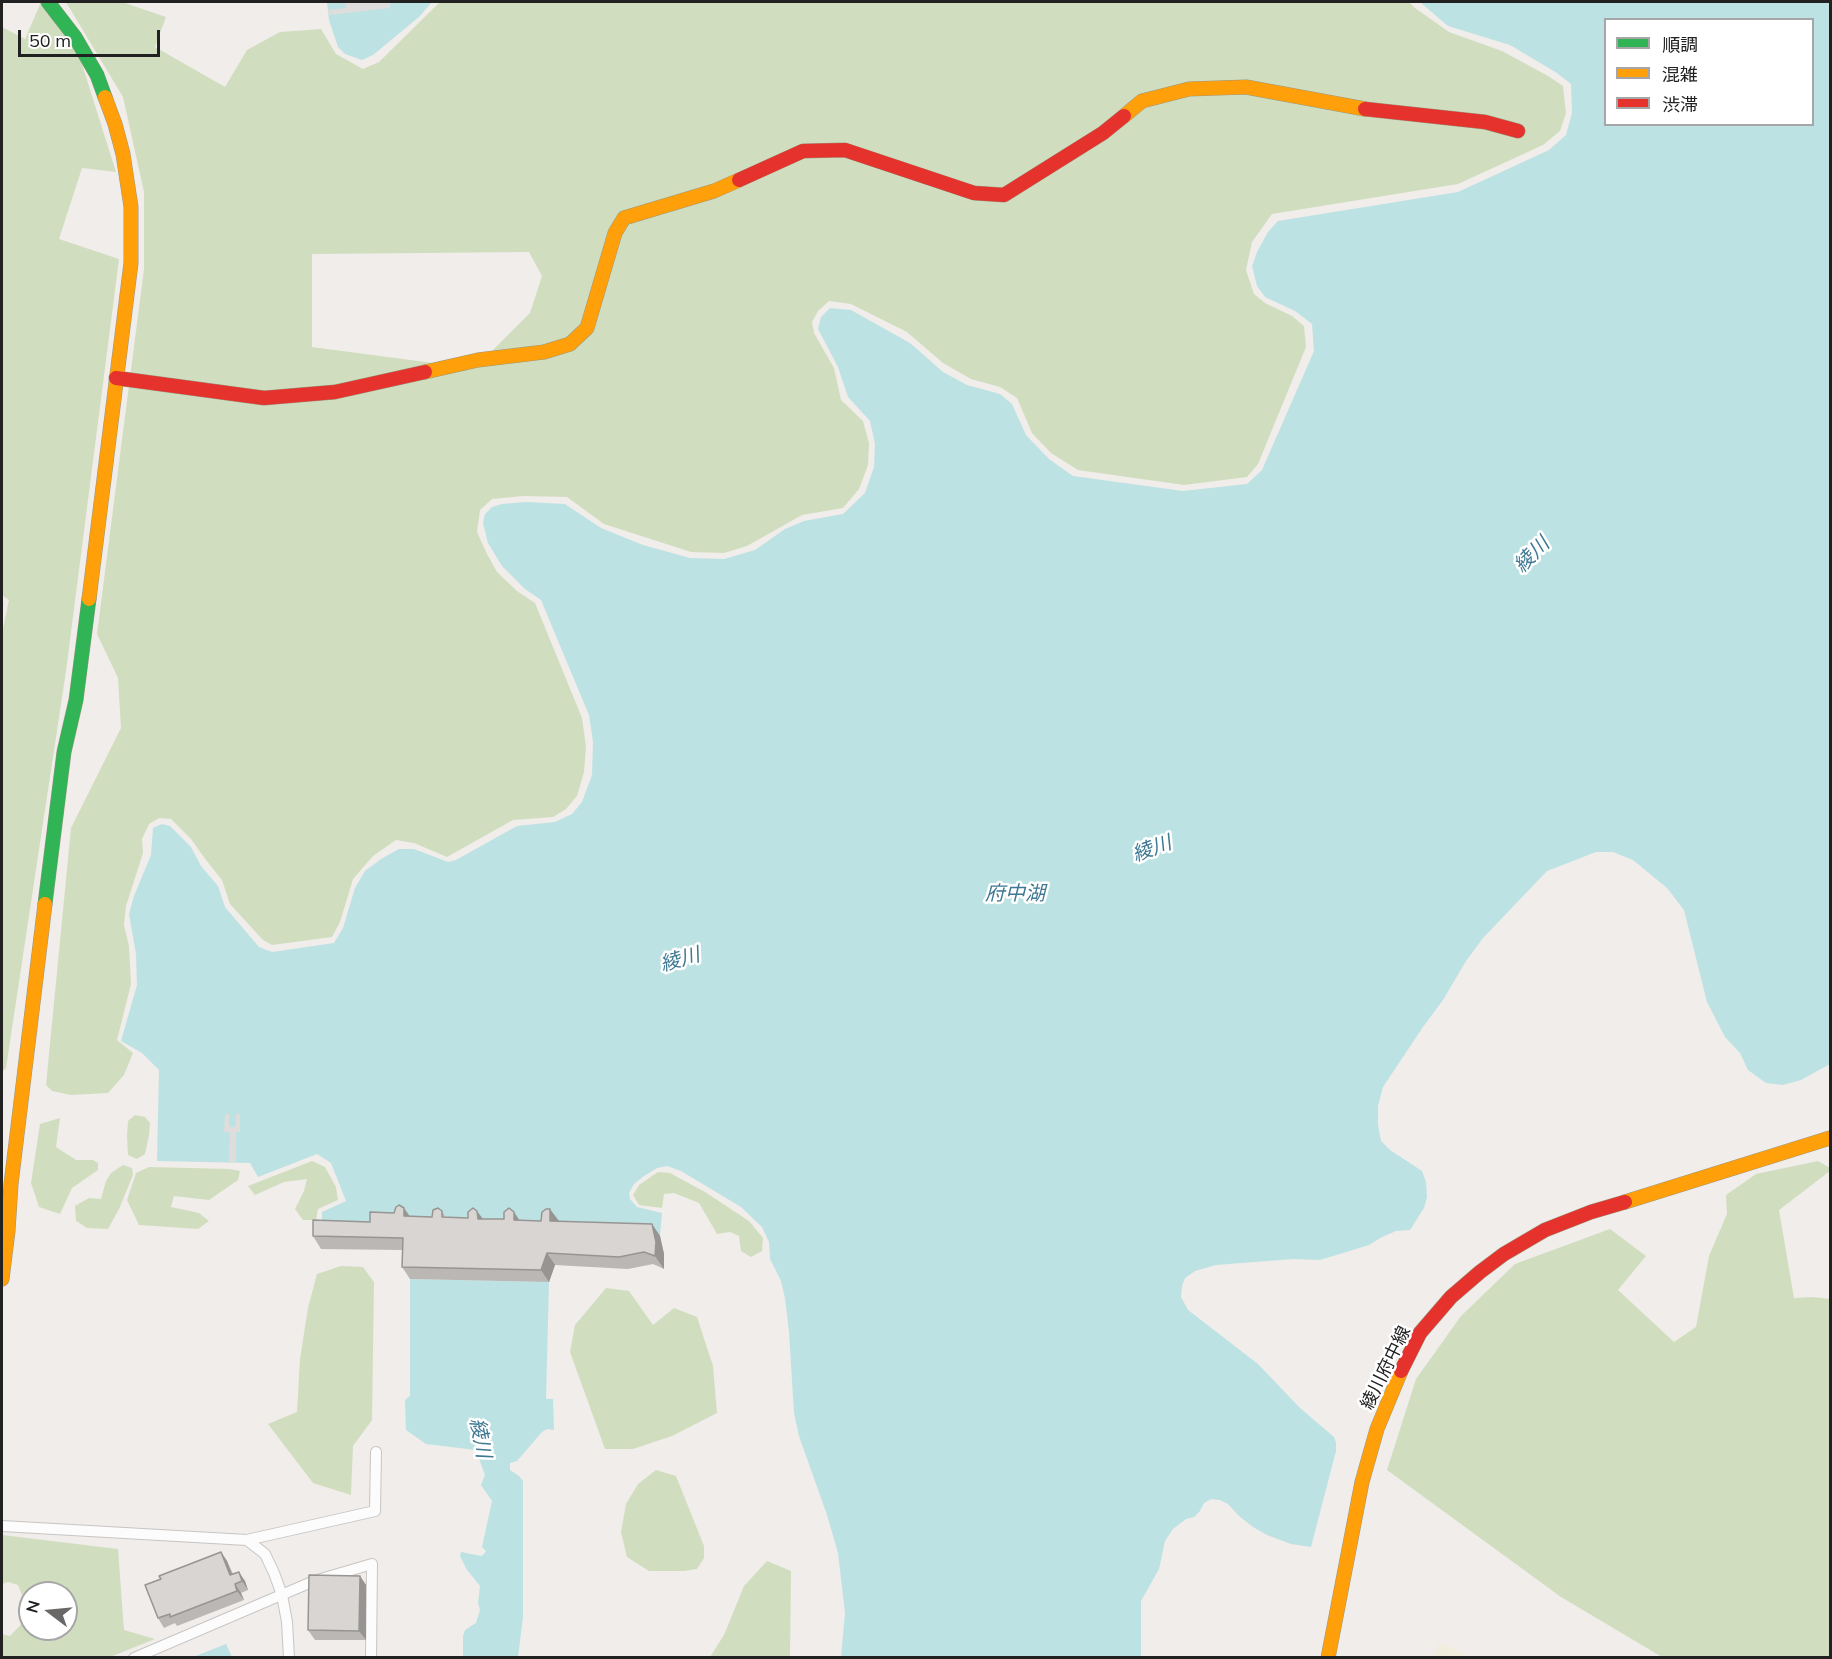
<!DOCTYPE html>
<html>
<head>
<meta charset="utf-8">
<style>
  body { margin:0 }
  #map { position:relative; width:1832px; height:1659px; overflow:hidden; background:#f0edea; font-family:Mulish,"Noto Sans JP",sans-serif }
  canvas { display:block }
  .frame { position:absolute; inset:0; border:3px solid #212121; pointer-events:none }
  .legend { position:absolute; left:1604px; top:18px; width:210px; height:108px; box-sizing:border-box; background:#fff; border:2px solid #a6a6a6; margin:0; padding:8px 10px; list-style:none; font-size:18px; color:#212121 }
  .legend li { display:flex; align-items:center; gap:12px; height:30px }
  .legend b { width:30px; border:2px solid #a6a6a6 }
  .north { position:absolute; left:18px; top:1581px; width:60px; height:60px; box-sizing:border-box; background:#fff; border:2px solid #a6a6a6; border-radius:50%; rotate:286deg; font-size:16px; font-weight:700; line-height:24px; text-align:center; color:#212121 }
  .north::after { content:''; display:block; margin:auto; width:21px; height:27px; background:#696867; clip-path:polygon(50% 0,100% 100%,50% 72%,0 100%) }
  .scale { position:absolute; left:18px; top:30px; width:142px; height:27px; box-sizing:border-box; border:3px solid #212121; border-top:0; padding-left:8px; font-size:18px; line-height:21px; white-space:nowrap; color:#212121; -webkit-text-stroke:4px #fff; paint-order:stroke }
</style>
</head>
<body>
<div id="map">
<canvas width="1832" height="1659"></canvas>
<div class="frame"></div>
<ul class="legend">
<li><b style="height:8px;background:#30b455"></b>順調</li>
<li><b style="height:8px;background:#ff9f0a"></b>混雑</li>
<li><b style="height:8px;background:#e5322d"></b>渋滞</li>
</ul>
<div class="north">N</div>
<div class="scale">50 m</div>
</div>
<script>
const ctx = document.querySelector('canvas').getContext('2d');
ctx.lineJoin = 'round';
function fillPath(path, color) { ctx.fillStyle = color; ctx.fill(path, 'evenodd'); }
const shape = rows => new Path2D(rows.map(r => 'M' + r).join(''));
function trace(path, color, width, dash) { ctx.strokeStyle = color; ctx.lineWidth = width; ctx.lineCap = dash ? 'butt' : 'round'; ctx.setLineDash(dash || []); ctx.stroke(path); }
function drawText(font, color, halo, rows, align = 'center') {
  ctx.font = font + ' Mulish,"Noto Sans JP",sans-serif'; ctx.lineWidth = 5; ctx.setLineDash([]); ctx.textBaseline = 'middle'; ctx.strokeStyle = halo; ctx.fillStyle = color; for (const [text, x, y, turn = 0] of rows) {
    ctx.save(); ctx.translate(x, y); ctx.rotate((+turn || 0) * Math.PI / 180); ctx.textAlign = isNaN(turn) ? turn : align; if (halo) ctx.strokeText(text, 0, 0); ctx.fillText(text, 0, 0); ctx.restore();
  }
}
const farmland = shape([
  [1440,1643,1470,1657,1433,1657]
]);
const forest = shape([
  [41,2,80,58,116,172,82,168,59,239,119,259,66,671,6,1068,2,1072,2,633,9,600,2,595,2,27,25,39],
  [66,2,122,2,166,17,155,47,225,87,247,50,280,32,321,29,336,54,363,69,379,62,440,2,1409,2,1415,8,1449,32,1502,51,1548,76,1563,86,1566,113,1560,131,1543,145,1458,184,1272,214,1252,242,1246,270,1254,294,1265,303,1292,316,1304,326,1306,347,1258,464,1247,477,1184,485,1078,470,1051,453,1032,433,1017,398,1000,387,971,379,943,363,907,332,851,304,829,301,818,311,812,322,814,333,834,368,841,400,863,421,869,443,868,465,859,489,843,508,802,515,747,546,724,553,691,552,604,524,567,497,523,496,492,499,480,510,477,532,487,554,497,572,517,591,535,603,582,718,586,747,584,772,577,796,566,809,553,817,513,820,447,857,414,843,396,840,373,856,353,879,340,922,332,937,272,945,263,940,230,904,222,880,206,860,191,839,171,819,159,818,149,824,142,839,143,853,126,906,124,925,129,946,131,984,117,1040,133,1053,124,1075,108,1093,71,1095,52,1091,46,1085,71,828,121,728,118,678,97,634,144,269,144,192,123,97],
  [529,252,542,276,530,313,492,351,433,363,312,347,312,254],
  [135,1115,145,1117,150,1123,149,1135,145,1154,137,1159,128,1155,127,1137,128,1121],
  [60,1118,56,1147,76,1160,93,1160,98,1163,98,1170,72,1188,60,1214,39,1207,31,1183,40,1124],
  [312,1161,325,1167,336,1187,338,1200,318,1209,316,1220,303,1220,295,1209,304,1191,307,1179,284,1182,255,1195,248,1186],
  [1818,1161,1830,1168,1830,1171,1779,1210,1794,1298,1813,1297,1830,1299,1830,1657,1662,1657,1561,1597,1387,1470,1416,1379,1461,1316,1515,1264,1610,1229,1646,1256,1618,1290,1674,1342,1696,1327,1709,1256,1727,1214,1726,1195,1756,1174],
  [123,1165,132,1168,133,1175,119,1209,108,1229,87,1228,76,1221,75,1206,89,1198,101,1199,106,1181,111,1173],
  [149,1167,230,1169,240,1171,238,1180,209,1200,174,1196,171,1207,199,1213,209,1221,198,1229,139,1225,127,1200,136,1173],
  [658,1172,670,1173,705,1192,749,1221,763,1238,762,1251,751,1257,741,1251,739,1236,730,1232,717,1234,699,1203,674,1193,664,1194,662,1208,639,1205,633,1195,639,1185],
  [341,1266,363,1267,374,1282,372,1420,353,1446,351,1495,313,1483,268,1424,297,1412,300,1359,308,1308,317,1274],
  [606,1288,629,1291,653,1325,674,1308,697,1317,713,1366,717,1413,672,1436,633,1449,605,1449,570,1352,575,1325],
  [656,1470,676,1476,704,1546,704,1558,697,1569,684,1571,649,1571,627,1557,621,1532,626,1504,638,1484],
  [2,1535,118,1549,124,1630,155,1639,110,1657,2,1657,2,1634,10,1636,30,1615,18,1585,8,1582,2,1584],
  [30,1593,66,1593,66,1629,30,1629],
  [767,1561,791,1571,790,1657,710,1657,724,1635,744,1586]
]);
const water = shape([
  [327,2,432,2,419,17,373,55,362,60,345,54,338,47,329,20],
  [1420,2,1830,2,1830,779,1829,785,1830,799,1830,1064,1801,1080,1783,1085,1766,1083,1748,1070,1740,1053,1725,1037,1707,1002,1684,910,1667,888,1633,860,1613,852,1596,852,1547,871,1483,938,1466,961,1443,1000,1423,1027,1383,1087,1378,1106,1378,1125,1381,1141,1390,1150,1422,1171,1426,1182,1427,1197,1424,1208,1410,1230,1396,1231,1382,1237,1369,1245,1320,1260,1293,1259,1216,1265,1195,1271,1185,1278,1182,1286,1181,1297,1188,1310,1258,1364,1300,1408,1334,1437,1336,1443,1336,1451,1311,1547,1291,1544,1267,1535,1253,1527,1239,1516,1228,1504,1220,1500,1211,1499,1204,1503,1200,1511,1194,1517,1186,1519,1173,1529,1165,1541,1159,1569,1141,1601,1141,1657,841,1657,845,1613,838,1553,827,1515,799,1436,794,1413,789,1332,785,1298,781,1281,770,1259,769,1242,762,1227,741,1207,681,1171,667,1166,657,1168,644,1176,634,1184,629,1193,630,1199,637,1207,662,1213,660,1236,559,1233,322,1233,322,1212,346,1201,331,1163,317,1154,258,1177,250,1163,157,1161,159,1070,142,1053,121,1041,137,985,136,954,129,914,134,896,151,855,153,828,162,824,170,826,191,847,201,866,218,886,225,907,259,947,272,952,334,943,343,928,355,888,365,871,381,859,399,849,414,849,448,862,456,860,517,826,555,822,572,814,582,802,592,775,593,742,589,715,541,600,525,589,502,566,488,543,483,523,485,514,492,507,502,504,526,502,565,504,601,528,643,545,690,558,724,559,755,550,785,529,804,521,843,514,865,493,874,467,875,444,870,421,848,397,838,367,818,329,821,317,830,308,851,310,910,343,943,372,967,385,1000,394,1012,404,1026,435,1049,459,1073,476,1183,491,1247,484,1262,470,1314,351,1312,324,1295,311,1265,297,1257,286,1252,266,1257,252,1268,232,1278,221,1458,192,1549,150,1566,135,1572,113,1571,84,1557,73,1510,45,1448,26],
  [1606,20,1812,20,1812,124,1606,124],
  [410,1279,549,1282,546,1399,553,1399,554,1430,547,1429,542,1432,517,1461,510,1463,510,1470,519,1476,523,1481,523,1617,518,1657,463,1657,463,1636,465,1630,476,1623,480,1610,478,1603,480,1586,467,1570,460,1556,461,1552,481,1556,484,1554,486,1551,482,1547,492,1501,481,1485,485,1475,476,1450,426,1444,406,1430,405,1400,410,1396],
  [226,1644,232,1657,193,1657]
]);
const pier = shape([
  [364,2,390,2,390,8,329,15,328,10,346,8,346,3],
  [225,1114,229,1114,229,1127,235,1127,236,1114,240,1114,240,1132,236,1132,236,1162,229,1162,230,1132,224,1132]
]);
const lane = shape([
  [2,1526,247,1540,375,1511,376,1452],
  [247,1540,265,1554,274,1573,282,1595,287,1622,289,1658],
  [134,1658,314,1581,372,1564,371,1658]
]);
const fast = shape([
  [48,2,75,37,97,75,105,97],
  [45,904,64,752,76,700,89,599]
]);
const slow = shape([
  [1124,116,1142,101,1189,89,1246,87,1365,109],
  [425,372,478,360,544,352,570,344,587,328,615,233,624,218,714,191,739,180],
  [89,599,131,263,131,207,123,154,115,124,105,97],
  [1625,1202,1830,1138],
  [2,1279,8,1231,11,1184,45,904],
  [1328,1658,1362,1482,1377,1429,1401,1371]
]);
const jam = shape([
  [1365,109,1485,122,1518,131],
  [739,180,803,151,845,150,974,193,1004,195,1103,133,1124,116],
  [116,378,264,398,335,392,425,372],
  [1401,1371,1420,1333,1451,1297,1480,1272,1504,1254,1545,1230,1591,1212,1625,1202]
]);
const wall = shape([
  [442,1211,446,1218,652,1224,660,1236,664,1254,664,1269,653,1264,628,1269,555,1265,549,1282,410,1279,402,1267,402,1250,321,1249,313,1236,370,1222,394,1213,410,1216,432,1217],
  [221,1552,227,1561,233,1574,245,1581,248,1590,241,1593,244,1600,177,1626,175,1623,164,1628,158,1618,161,1579],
  [360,1576,366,1585,366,1640,315,1640,308,1630]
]);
const shadedWall = shape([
  [404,1208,413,1221,404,1216],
  [550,1209,559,1221,550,1221],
  [477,1211,486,1223,478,1219],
  [514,1212,522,1224,514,1220],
  [652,1224,660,1236,664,1254,664,1269,655,1256],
  [547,1253,555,1265,549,1282,541,1270],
  [221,1552,227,1561,236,1585,230,1575],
  [239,1572,245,1581,248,1590,242,1581],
  [360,1576,366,1585,366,1640,359,1631],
  [235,1584,241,1593,244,1600,237,1591]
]);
const building = shape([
  [399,1205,404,1208,404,1216,432,1217,433,1210,438,1208,442,1211,442,1217,468,1218,468,1212,473,1208,477,1211,478,1219,504,1219,504,1212,509,1208,514,1212,514,1220,541,1221,542,1212,546,1209,550,1209,550,1221,652,1224,656,1242,655,1256,644,1252,619,1257,547,1253,541,1270,402,1267,403,1238,313,1236,313,1220,370,1222,370,1212,394,1213,396,1207,399,1205],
  [221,1552,230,1575,239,1572,242,1581,235,1584,237,1591,170,1617,170,1614,158,1618,145,1585,161,1579,159,1576,221,1552],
  [309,1575,360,1576,359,1631,308,1630,309,1575]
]);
const streetNames = [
  ["綾川府中線",1386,1368,-64]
];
const waterNames = [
  ["綾川",1532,555,-45],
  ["綾川",1152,849,-20],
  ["府中湖",1015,894],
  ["綾川",680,960,-16],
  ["綾川",480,1438,79]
];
fillPath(farmland, '#f0eddd');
fillPath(forest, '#d0debf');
fillPath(water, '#bde2e3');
fillPath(pier, '#dedddc');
trace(lane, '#c7c5c4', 12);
trace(fast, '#9b9880', 15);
trace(slow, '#9b9880', 15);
trace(jam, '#9b9880', 15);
trace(lane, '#fdfcfc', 10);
trace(fast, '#30b455', 14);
trace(slow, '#ff9f0a', 14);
trace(jam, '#e5322d', 14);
fillPath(wall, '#bab7b5');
fillPath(shadedWall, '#979593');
fillPath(building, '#d8d5d2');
trace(building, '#979593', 1.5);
drawText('18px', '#212121', '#fff', streetNames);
drawText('italic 20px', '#3f7893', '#fff', waterNames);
</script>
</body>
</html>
